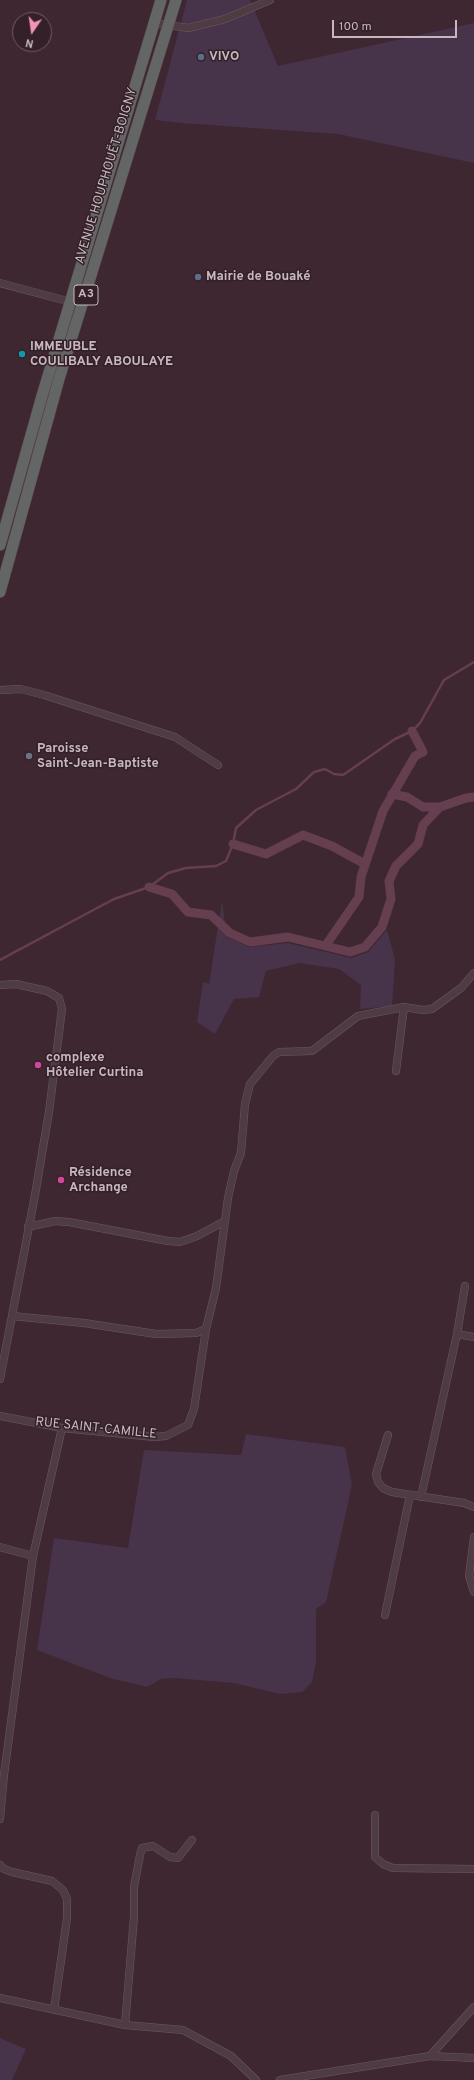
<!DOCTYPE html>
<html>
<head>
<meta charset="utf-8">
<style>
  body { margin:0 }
  #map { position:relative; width:474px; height:2080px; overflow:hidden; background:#3e2731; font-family:Overpass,sans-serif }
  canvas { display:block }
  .north { position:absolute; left:12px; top:12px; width:40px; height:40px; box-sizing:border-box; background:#332028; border:1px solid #6f5c64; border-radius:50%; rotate:193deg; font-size:11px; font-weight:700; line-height:16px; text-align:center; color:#c8b7be }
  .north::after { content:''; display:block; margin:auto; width:14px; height:18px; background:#f095ba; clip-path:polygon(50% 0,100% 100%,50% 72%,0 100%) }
  .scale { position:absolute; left:332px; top:20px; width:125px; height:18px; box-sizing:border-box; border:2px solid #c8b7be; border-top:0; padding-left:5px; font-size:12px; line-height:14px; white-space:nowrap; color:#c8b7be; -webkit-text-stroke:3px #332028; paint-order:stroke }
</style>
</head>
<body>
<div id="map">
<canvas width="474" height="2080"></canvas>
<div class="north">N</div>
<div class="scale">100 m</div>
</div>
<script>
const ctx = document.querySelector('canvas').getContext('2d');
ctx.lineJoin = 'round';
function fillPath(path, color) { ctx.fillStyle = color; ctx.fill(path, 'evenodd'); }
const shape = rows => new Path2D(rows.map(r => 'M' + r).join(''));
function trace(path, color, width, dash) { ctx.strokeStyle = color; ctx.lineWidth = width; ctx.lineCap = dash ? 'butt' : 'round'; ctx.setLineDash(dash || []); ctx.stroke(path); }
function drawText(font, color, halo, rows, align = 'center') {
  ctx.font = font + ' Overpass,sans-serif'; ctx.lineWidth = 3; ctx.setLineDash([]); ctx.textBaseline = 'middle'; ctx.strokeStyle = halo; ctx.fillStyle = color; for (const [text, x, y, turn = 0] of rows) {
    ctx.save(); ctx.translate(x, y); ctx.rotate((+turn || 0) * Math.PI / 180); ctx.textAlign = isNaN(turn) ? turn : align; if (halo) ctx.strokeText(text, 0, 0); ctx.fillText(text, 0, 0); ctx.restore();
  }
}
const green = shape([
  [187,0,250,0,278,66,474,23,474,163,338,134,181,123,155,120],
  [222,901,227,937,249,947,288,943,351,958,368,952,387,930,395,959,392,1006,360,1009,361,985,339,969,299,963,266,971,259,997,234,999,215,1034,197,1022,203,982,209,984],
  [246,1434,345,1447,352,1485,326,1602,316,1609,316,1662,312,1682,302,1692,280,1694,234,1683,174,1678,161,1679,147,1687,110,1678,37,1650,54,1538,128,1548,144,1450,241,1455],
  [0,2038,26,2049,12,2080,0,2080]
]);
const stream = shape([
  [0,960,114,899,149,887,168,873,186,868,216,866,226,861,233,844,236,828,256,810,296,789,314,772,325,769,334,774,343,775,395,739,412,731,420,723,444,680,474,662]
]);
const canal = shape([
  [392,794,407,797,423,807,440,807,466,798,474,797],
  [233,844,266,854,303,835,332,846,365,864],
  [149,887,172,894,188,912,211,915,230,933,250,942,288,937,350,952,365,947,382,927,391,899,389,881,396,866,418,844,423,825,440,807],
  [326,945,359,897,361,877,383,811,415,756,423,752,412,731]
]);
const minor = shape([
  [154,23,188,28,225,19,270,0],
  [0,283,71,302],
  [0,690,21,689,44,695,175,737,218,765],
  [0,985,16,984,47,991,59,998,62,1009,49,1112,35,1195,0,1379],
  [396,1071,404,1007],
  [28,1227,55,1221,69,1222,168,1241,180,1242,197,1236,225,1221],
  [12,1316,84,1323,156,1334,196,1333,206,1329],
  [457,1334,474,1337],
  [0,1416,62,1428,154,1437,166,1436,188,1425,194,1409,206,1329,216,1288,228,1198,234,1171,241,1153,245,1104,250,1084,273,1056,279,1052,312,1051,358,1016,404,1007,423,1010,432,1009,461,988,474,973],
  [388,1435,376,1474,378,1482,383,1488,392,1492,464,1503,474,1507],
  [421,1497,457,1334,465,1286],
  [474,1537,469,1576,474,1592],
  [0,1547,33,1556],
  [385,1615,410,1495],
  [375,1815,375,1857,383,1864,393,1868,474,1869],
  [0,1819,4,1775,33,1556,62,1428],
  [0,1865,4,1869,12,1872,52,1881,63,1890,67,1899,67,1918,54,2010],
  [0,1998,125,2025,183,2030,231,2056,256,2080],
  [125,2025,134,1917,134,1887,140,1855,142,1848,153,1846,170,1857,178,1858,192,1840],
  [430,2056,474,2007],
  [280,2080,430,2056,474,2058]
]);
const trunk = shape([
  [0,545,42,396,161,0],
  [0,592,59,379,176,0]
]);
const markers = [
  [201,57,4,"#5c6f8a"],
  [198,277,4,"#5c6f8a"],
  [22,354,4,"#0f9aa8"],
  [29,756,4,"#6b7280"],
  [38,1065,4,"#d1479c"],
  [61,1180,4,"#d1479c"]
];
const shields = [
  [86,295,24]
];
const shieldNames = [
  ["A3",86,295]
];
const poiNames = [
  ["VIVO",209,57],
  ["Mairie de Bouaké",206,277],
  ["IMMEUBLE",30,347],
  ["COULIBALY ABOULAYE",30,362],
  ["Paroisse",37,749],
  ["Saint-Jean-Baptiste",37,764],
  ["complexe",46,1058],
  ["Hôtelier Curtina",46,1073],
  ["Résidence",69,1173],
  ["Archange",69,1188]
];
const streetNames = [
  ["AVENUE HOUPHOUËT-BOIGNY",107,176,-73],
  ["RUE SAINT-CAMILLE",96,1429,6]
];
fillPath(green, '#47334a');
trace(stream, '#653e50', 2.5);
trace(canal, '#653e50', 9);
trace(minor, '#6b5961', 8);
trace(trunk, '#55434b', 12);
trace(minor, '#4e3b43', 7);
trace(trunk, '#646665', 11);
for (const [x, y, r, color] of markers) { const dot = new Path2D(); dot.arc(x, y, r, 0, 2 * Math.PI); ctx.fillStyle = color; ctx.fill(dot); trace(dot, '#332028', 1.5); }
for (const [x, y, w] of shields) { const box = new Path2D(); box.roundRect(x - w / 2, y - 10, w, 20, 3); ctx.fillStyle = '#332028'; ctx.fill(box); trace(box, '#c8b7be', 1); }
drawText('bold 12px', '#c8b7be', null, shieldNames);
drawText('bold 13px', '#c8b7be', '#332028', poiNames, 'left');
drawText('13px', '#c8b7be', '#332028', streetNames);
</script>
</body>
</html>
